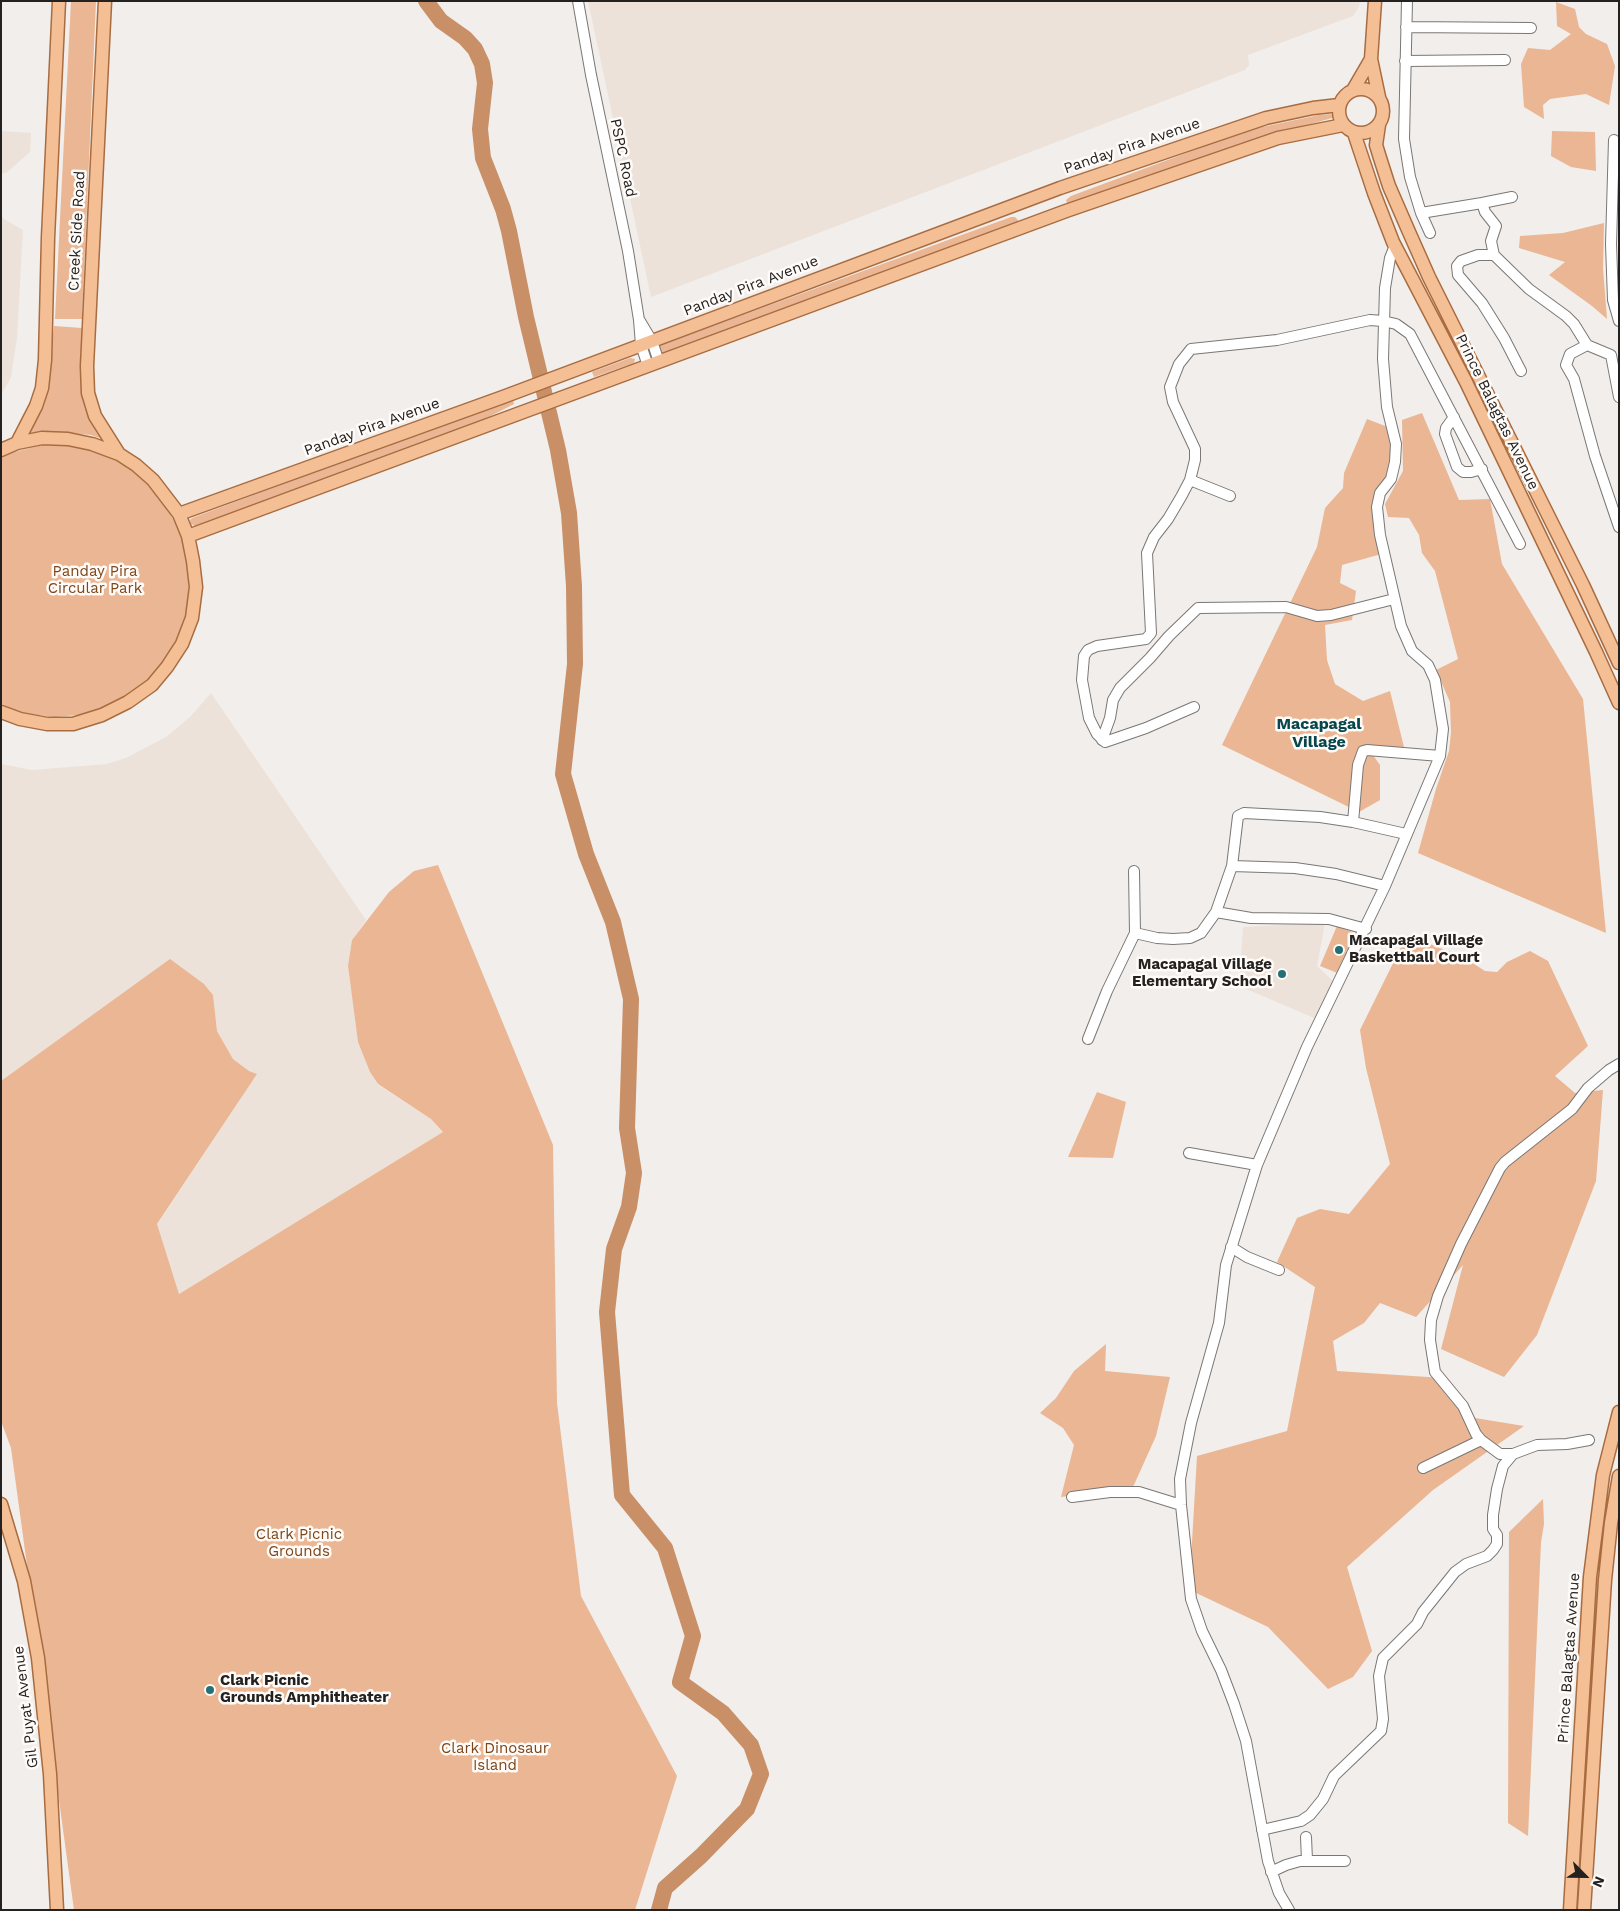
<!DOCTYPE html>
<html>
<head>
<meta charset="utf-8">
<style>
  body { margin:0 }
  #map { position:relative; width:1620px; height:1911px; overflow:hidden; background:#f1eeeb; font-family:"Work Sans",sans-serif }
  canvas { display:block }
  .frame { position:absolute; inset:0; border:2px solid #232221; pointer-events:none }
  .north { position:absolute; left:1560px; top:1851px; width:50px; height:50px; -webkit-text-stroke:4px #fffbf8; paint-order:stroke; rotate:113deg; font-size:14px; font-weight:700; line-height:20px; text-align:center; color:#232221 }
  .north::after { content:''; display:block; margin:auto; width:18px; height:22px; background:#232221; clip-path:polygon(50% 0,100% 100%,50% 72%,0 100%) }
</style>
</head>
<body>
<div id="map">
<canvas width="1620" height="1911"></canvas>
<div class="frame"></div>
<div class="north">N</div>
</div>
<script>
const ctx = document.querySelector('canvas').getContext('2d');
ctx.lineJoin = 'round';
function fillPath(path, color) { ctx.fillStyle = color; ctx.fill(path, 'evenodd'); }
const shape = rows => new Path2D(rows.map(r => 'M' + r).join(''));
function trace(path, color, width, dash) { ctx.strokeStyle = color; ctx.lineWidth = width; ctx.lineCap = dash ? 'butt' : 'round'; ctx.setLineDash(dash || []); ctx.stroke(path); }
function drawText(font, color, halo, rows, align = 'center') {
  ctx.font = font + ' "Work Sans",sans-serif'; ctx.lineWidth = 5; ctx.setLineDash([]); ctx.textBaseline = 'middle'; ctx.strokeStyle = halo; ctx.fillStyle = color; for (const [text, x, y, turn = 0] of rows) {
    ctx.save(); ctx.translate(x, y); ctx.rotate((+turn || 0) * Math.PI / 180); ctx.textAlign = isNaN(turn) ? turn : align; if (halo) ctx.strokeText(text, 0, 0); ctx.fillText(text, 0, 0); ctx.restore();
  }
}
const built = shape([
  [588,1,1360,1,1359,7,1353,16,1248,55,1249,65,1245,70,651,297],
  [1,131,31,133,30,152,6,173,1,173],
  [1,215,4,219,23,230,17,338,11,377,1,395],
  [211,693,366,920,352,940,348,966,358,1042,370,1072,378,1085,431,1119,443,1132,179,1294,157,1225,257,1074,249,1071,233,1059,217,1031,213,995,204,984,1,1081,1,764,32,770,107,764,126,758,166,737,190,717],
  [1325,923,1317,966,1333,981,1319,1020,1239,986,1243,927]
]);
const green = shape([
  [71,1,96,1,82,319,55,319],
  [1556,2,1575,9,1579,27,1586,34,1607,44,1615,66,1609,105,1586,94,1550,99,1543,105,1544,119,1524,107,1521,64,1528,48,1550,50,1571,34,1557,26],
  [1331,114,1333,117,1332,118,1240,144,1072,206,1067,203,1066,200,1071,196,1248,130,1319,115],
  [1552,131,1595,132,1596,171,1571,167,1551,156],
  [1011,217,1015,217,1018,220,1018,224,662,355,658,346],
  [1604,223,1603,268,1607,319,1592,306,1549,275,1565,262,1519,248,1520,236,1563,233],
  [54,326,82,328,81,385,85,405,102,439,91,435,61,432,38,433,25,437,38,417,45,399],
  [630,358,635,359,634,363,594,377,592,372],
  [513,400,514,404,471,426,195,526,191,524,190,520,192,518,465,416],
  [1422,413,1459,500,1490,499,1502,564,1583,699,1606,933,1418,853,1436,789,1449,751,1451,733,1450,702,1436,670,1458,659,1435,571,1422,553,1419,535,1409,518,1388,517,1385,504,1403,471,1402,420],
  [1367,419,1393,429,1394,467,1382,498,1385,553,1342,565,1340,583,1356,591,1352,620,1325,625,1327,660,1335,684,1363,701,1390,691,1405,751,1368,748,1380,765,1380,800,1359,812,1222,745,1317,547,1325,508,1343,488,1344,473],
  [43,445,77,445,110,454,138,473,158,493,178,528,187,557,189,590,186,625,171,655,149,682,121,701,89,714,55,717,21,713,1,704,1,457,10,453],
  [438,865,553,1145,557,1403,581,1596,677,1776,635,1910,74,1910,11,1448,1,1421,1,1081,170,959,204,984,213,995,217,1031,233,1059,249,1071,257,1074,157,1224,179,1294,443,1132,431,1119,378,1084,370,1072,358,1042,348,966,352,940,389,892,414,871],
  [1337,926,1357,934,1340,974,1320,966],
  [1407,935,1463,957,1485,971,1497,972,1507,962,1530,951,1548,961,1588,1046,1555,1076,1575,1093,1603,1090,1596,1181,1537,1335,1504,1377,1441,1349,1463,1265,1416,1317,1380,1303,1364,1323,1333,1341,1337,1371,1443,1378,1475,1418,1524,1426,1433,1490,1347,1567,1372,1651,1353,1677,1328,1689,1268,1627,1192,1591,1191,1559,1197,1456,1287,1431,1315,1287,1277,1262,1297,1218,1320,1209,1349,1214,1390,1164,1366,1068,1360,1030],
  [1097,1092,1126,1102,1113,1158,1068,1157],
  [1106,1344,1105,1371,1170,1377,1156,1436,1133,1487,1061,1497,1074,1445,1063,1428,1040,1413,1056,1398,1074,1371],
  [1543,1499,1544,1524,1541,1542,1528,1836,1508,1823,1509,1532]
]);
const river = shape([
  [426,1,441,21,465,38,475,49,482,64,485,83,480,129,483,158,503,209,509,231,526,317,558,450,569,513,574,586,575,664,563,774,586,854,613,922,631,999,627,1128,634,1173,629,1207,614,1249,607,1312,622,1495,665,1548,693,1636,680,1682,723,1713,751,1745,761,1774,747,1809,701,1856,665,1888,659,1910]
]);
const minor = shape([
  [578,1,591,75,628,251,639,320,641,345,648,366],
  [1407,1,1404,139,1410,177,1421,213,1430,233],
  [1406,27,1531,28],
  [1405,61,1505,60],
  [1614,140,1611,244,1613,300,1619,321],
  [1512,197,1482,203,1485,212,1496,226,1491,241,1494,255,1529,289,1566,316,1574,324,1587,345,1611,355,1619,397],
  [1421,213,1482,203],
  [1494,255,1478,255,1461,261,1457,266,1458,275,1482,303,1504,338,1521,371],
  [640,321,652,341,659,362],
  [1587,345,1570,354,1566,365,1574,379,1595,456,1619,527],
  [1454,417,1446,428,1445,434,1457,467,1463,472,1471,472,1482,469],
  [1190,480,1230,496],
  [1194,707,1146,728,1105,742,1097,734,1089,718,1082,680,1084,656,1088,650,1097,646,1146,639,1151,633,1147,553,1154,537,1168,519,1181,497,1190,480,1195,460,1195,449,1173,402,1170,387,1179,364,1191,349,1277,340,1370,320,1383,321,1396,324,1410,334,1520,544],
  [1102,740,1110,718,1113,700,1120,688,1150,658,1169,636,1198,608,1286,607,1317,616,1331,615,1394,599],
  [1353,822,1358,765,1363,751,1367,750,1440,756],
  [1232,866,1238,816,1244,813,1320,817,1353,822,1406,834],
  [1216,912,1251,918,1329,919,1366,929],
  [1135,933,1157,938,1173,939,1190,938,1201,933,1216,912,1232,866,1295,868,1336,874,1385,886],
  [1088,1039,1107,991,1135,933,1134,871],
  [1189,1153,1257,1165],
  [1231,1247,1247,1257,1279,1270],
  [1513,1454,1500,1454,1481,1440,1476,1434,1463,1406,1435,1372,1430,1340,1431,1320,1438,1296,1461,1244,1500,1168,1505,1162,1572,1109,1588,1088,1609,1070,1619,1064],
  [1423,1468,1481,1440],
  [1072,1497,1110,1492,1139,1492,1181,1505],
  [1262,1830,1301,1821,1310,1815,1323,1799,1334,1776,1381,1731,1383,1719,1379,1676,1383,1658,1417,1624,1423,1612,1455,1572,1466,1564,1487,1556,1493,1550,1497,1544,1497,1535,1493,1529,1493,1515,1497,1489,1503,1466,1513,1454,1537,1445,1567,1444,1589,1440],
  [1306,1837,1307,1860],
  [1271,1872,1286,1865,1300,1861,1345,1861],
  [1289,1910,1279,1893,1268,1861,1246,1741,1234,1704,1221,1670,1202,1631,1191,1599,1181,1505,1180,1479,1191,1423,1219,1323,1226,1265,1257,1165,1307,1047,1385,886,1440,756,1443,729,1435,680,1428,665,1412,651,1401,626,1380,535,1377,507,1380,493,1391,479,1395,462,1396,444,1387,407,1383,359,1385,288,1390,258,1394,248,1393,242]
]);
const major = shape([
  [105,1,87,366,88,393,95,416,119,454],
  [1375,1,1371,59,1379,97],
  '1339 111a22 22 0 1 1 44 0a22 22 0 1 1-44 0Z',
  [1353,90,1371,59],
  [1379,125,1376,145,1380,158,1389,186,1409,232,1429,277,1583,585,1619,663],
  [1354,133,1374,193,1393,242,1466,382,1596,652,1619,703],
  [17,443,36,406,42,388,45,360,48,238,59,1],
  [1,450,17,443,42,438,68,439,92,444,119,454,136,465,153,480,179,514,188,536,193,561,196,587,192,618,182,644,167,667,152,685,128,702,102,715,73,724,47,724,20,719,1,712],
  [179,514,503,397,1060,188,1266,118,1313,108,1339,105],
  [188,536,1066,211,1278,138,1343,125],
  [1,1504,24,1581,38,1658,50,1774,57,1910],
  [1570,1910,1590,1577,1603,1475,1619,1412],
  [1584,1910,1605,1580,1611,1523,1619,1476]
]);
const markers = [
  [1339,950,5,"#256f77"],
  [1282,974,5,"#256f77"],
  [210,1690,5,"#256f77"]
];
const streetNames = [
  ["Panday Pira Avenue",1132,146,-19],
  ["PSPC Road",623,158,78],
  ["Creek Side Road",77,231,-87],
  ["Panday Pira Avenue",751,286,-21],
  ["Prince Balagtas Avenue",1497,412,64],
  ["Panday Pira Avenue",372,427,-20],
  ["Prince Balagtas Avenue",1569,1658,-86],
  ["Gil Puyat Avenue",26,1707,-97]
];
const parkNames = [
  ["Panday Pira",95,572],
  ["Circular Park",95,589],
  ["Clark Picnic",299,1535],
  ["Grounds",299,1552],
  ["Clark Dinosaur",495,1749],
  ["Island",495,1766]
];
const poiNames = [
  ["Macapagal Village",1349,941],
  ["Baskettball Court",1349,958],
  ["Macapagal Village",1272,965,"right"],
  ["Elementary School",1272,982,"right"],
  ["Clark Picnic",220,1681],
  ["Grounds Amphitheater",220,1698]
];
const neighbourhoodNames = [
  ["Macapagal",1319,724],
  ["Village",1319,742]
];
fillPath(built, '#ece2da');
fillPath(green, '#eab693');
trace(river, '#c98f67', 16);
trace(minor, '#7a7775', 12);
trace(major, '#a86c40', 15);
trace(minor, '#fff', 10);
trace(major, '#f5bf96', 12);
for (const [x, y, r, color] of markers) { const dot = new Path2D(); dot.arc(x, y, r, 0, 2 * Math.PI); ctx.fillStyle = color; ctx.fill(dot); trace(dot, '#fffbf8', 2); }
drawText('15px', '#232221', '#fffbf8', streetNames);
drawText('15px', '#7d4619', '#fffbf8', parkNames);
drawText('bold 15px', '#232221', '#fffbf8', poiNames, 'left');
drawText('bold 16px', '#05474d', '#fffbf8', neighbourhoodNames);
</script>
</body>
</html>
